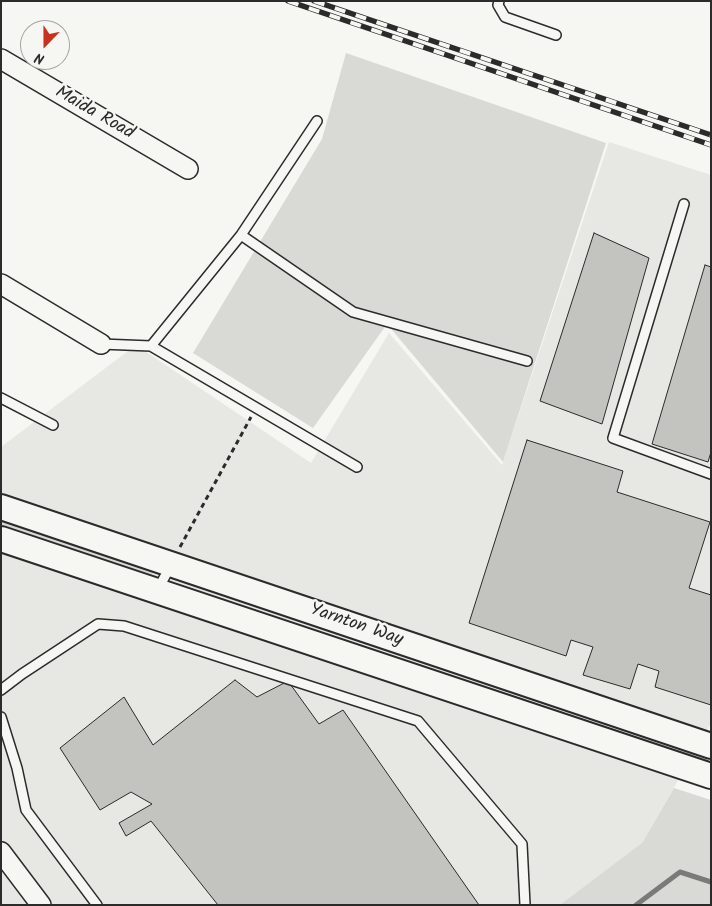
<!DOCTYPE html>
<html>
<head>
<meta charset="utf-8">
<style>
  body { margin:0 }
  #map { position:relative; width:712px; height:906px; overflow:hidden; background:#f6f6f2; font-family:Kalam,sans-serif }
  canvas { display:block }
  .frame { position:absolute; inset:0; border:2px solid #2b2b2b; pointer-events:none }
  .north { position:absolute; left:20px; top:20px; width:50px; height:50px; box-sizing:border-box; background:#f6f6f2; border:1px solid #a5a5a2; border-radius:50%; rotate:202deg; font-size:14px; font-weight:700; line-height:20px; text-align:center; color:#2b2b2b }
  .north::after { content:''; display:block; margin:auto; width:18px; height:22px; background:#c8321e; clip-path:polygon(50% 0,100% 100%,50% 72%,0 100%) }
</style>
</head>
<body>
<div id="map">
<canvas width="712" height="906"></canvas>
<div class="frame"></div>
<div class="north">N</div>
</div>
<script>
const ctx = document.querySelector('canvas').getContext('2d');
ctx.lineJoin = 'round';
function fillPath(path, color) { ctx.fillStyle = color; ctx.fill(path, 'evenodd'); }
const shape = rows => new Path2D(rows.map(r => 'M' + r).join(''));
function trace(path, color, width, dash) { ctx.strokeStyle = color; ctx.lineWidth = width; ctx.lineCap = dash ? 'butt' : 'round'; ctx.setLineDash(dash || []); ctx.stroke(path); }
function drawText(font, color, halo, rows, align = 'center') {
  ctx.font = font + ' Kalam,sans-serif'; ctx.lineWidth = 5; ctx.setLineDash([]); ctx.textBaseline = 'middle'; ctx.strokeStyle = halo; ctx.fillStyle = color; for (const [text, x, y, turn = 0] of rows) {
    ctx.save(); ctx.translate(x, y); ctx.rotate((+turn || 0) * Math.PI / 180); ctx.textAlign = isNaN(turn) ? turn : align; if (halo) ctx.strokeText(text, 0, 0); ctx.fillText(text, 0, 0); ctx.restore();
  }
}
const built = shape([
  [609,142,711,175,711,723,642,843,575,905,1,905,1,447,136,345,311,463,389,333,502,465]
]);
const green = shape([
  [346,53,606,143,503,462,387,324,313,428,193,353,322,139],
  [1,518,155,571,150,576,1,530],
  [674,788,711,800,711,905,560,905,642,843]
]);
const stream = shape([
  [636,905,680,872,711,882]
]);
const building = shape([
  [594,233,649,258,602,424,540,401,594,233],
  [705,265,711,267,711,452,708,462,652,444,705,265],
  [527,440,623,471,617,492,710,522,689,588,711,595,711,705,655,687,659,671,638,664,630,689,583,675,593,647,571,640,566,656,469,623,527,440],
  [235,680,257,697,288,681,319,724,343,710,479,905,218,905,151,821,126,836,119,823,152,804,131,792,100,810,60,748,124,697,153,745,235,680]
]);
const path = shape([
  [180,547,251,417]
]);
const service = shape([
  [499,1,498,5,505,17,556,35],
  [684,204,613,438,711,474],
  [241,235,317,121],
  [101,344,151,346,357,467],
  [151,346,241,235,353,312,527,361],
  [1,398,53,425],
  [157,591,171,565],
  [1,690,22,674,98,624,124,626,418,721,522,844,525,905],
  [1,717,17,768,26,810,97,905]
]);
const minor = shape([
  [1,59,188,169],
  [1,284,101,344],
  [1,852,41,905]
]);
const tertiary = shape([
  [1,507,711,746],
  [1,539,711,776]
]);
const rail = shape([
  [288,1,711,145],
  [314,1,711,135]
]);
const streetNames = [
  ["Maida Road",94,114,30],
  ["Yarnton Way",356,626,19]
];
fillPath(built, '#e7e7e3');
fillPath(green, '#d9d9d5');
trace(stream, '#7a7a78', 5);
fillPath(building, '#c3c3c0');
trace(building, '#2b2b2b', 1);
trace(service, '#2b2b2b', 12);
trace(minor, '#2b2b2b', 22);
trace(tertiary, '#2b2b2b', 28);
trace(path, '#2b2b2b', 3, [5, 4]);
trace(service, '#f6f6f2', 9);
trace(minor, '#f6f6f2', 19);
trace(tertiary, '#f6f6f2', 24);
trace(rail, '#2b2b2b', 5.5);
trace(rail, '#f6f6f2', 4, [11]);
drawText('18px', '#2b2b2b', '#f6f6f2', streetNames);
</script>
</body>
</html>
